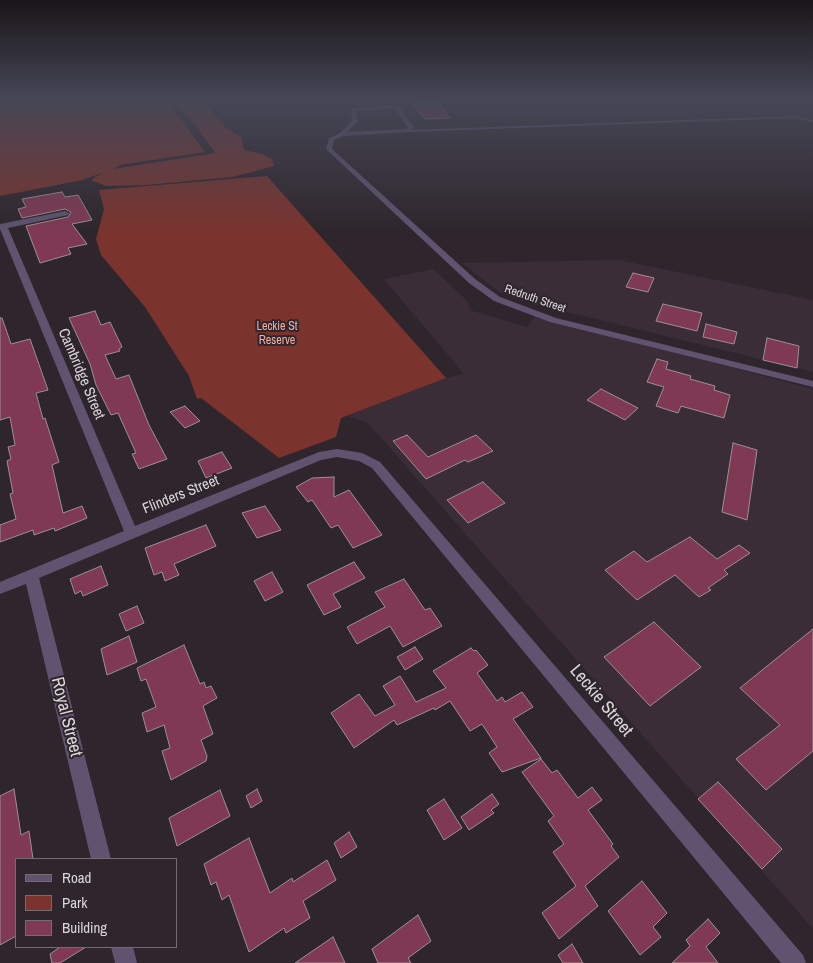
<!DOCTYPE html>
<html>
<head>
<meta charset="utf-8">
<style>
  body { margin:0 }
  #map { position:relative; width:813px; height:963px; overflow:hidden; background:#2e262c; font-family:"Archivo Narrow",sans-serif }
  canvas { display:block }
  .legend { position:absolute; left:15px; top:858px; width:162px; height:90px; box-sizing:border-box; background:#2e262c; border:1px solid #736c71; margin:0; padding:6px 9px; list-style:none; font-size:15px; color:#dad5d9 }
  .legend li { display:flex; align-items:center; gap:10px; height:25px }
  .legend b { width:25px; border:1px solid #736c71 }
</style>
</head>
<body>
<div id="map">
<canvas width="813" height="963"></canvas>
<ul class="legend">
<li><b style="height:6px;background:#5f536f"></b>Road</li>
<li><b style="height:14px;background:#7a332d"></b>Park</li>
<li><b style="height:14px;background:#803953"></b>Building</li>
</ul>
</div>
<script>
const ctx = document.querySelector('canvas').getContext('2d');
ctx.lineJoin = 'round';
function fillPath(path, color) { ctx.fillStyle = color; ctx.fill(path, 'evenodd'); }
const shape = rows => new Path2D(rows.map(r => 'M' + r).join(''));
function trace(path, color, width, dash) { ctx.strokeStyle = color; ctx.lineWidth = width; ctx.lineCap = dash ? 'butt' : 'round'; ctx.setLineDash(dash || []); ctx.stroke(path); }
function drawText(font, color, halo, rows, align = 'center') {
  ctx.font = font + ' "Archivo Narrow",sans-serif'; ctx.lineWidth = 4; ctx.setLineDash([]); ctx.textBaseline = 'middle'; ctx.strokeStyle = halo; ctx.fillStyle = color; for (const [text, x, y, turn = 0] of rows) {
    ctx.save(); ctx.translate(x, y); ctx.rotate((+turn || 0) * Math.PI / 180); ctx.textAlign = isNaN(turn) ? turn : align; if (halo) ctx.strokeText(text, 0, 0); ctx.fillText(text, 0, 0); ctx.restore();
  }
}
const built = shape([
  [619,260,813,300,813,372,522,301,499,292,462,263],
  [433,269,468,302,470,310,527,327,535,316,813,389,813,929,368,423,347,416,446,378,464,374,384,279]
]);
const green = shape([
  [0,99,201,99,226,128,241,137,244,150,262,154,272,159,274,166,232,177,146,185,106,186,93,181,92,179,104,172,83,180,0,196],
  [169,103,189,116,215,153,113,169,120,165,205,152],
  [267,176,446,378,341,418,336,437,279,458,201,398,197,399,189,376,145,307,101,255,96,239,104,209,99,190]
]);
const building = shape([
  [438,102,450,118,425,119,412,103,438,102],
  [62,192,65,197,78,195,92,220,72,224,87,244,68,248,71,254,40,263,26,226,68,217,71,212,65,209,22,218,18,209,26,207,22,199,62,192],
  [633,273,654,278,648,292,626,287,633,273],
  [663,304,702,313,697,331,656,321,663,304],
  [95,311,101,325,110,322,122,347,119,349,120,351,105,355,116,379,129,375,149,425,167,459,139,469,132,454,136,453,118,413,111,415,96,385,90,364,69,318,95,311],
  [0,318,2,318,11,344,30,339,48,390,36,393,43,419,45,418,59,462,52,465,63,513,82,506,87,518,55,531,54,528,34,535,33,530,0,542,0,525,16,519,10,494,13,493,7,461,11,459,8,447,15,445,10,417,0,420,0,318],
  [706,324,737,332,734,344,703,337,706,324],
  [767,338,799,346,797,368,763,360,767,338],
  [657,359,668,362,666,369,691,376,690,379,715,386,714,390,730,395,724,418,681,406,678,413,656,406,664,387,647,382,657,359],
  [601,389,638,408,625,420,587,400,601,389],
  [185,406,200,421,185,428,170,412,185,406],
  [407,435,428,457,476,435,493,451,468,462,465,460,426,479,393,441,407,435],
  [733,443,757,450,747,520,722,512,733,443],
  [222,452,232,468,206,478,198,461,222,452],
  [334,477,334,497,349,490,382,535,353,548,338,525,331,528,312,500,308,502,296,487,312,478,334,477],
  [483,482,505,503,468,523,447,500,483,482],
  [265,506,281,530,257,538,242,513,265,506],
  [206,525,216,546,174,564,179,575,165,581,162,572,154,575,145,548,206,525],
  [690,537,717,559,739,545,750,553,724,570,728,574,708,588,711,590,699,597,675,575,637,600,605,570,634,551,647,562,690,537],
  [354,562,365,578,333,594,341,607,324,615,307,585,354,562],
  [101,566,108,585,83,596,81,591,75,594,70,579,101,566],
  [272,572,283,592,265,601,254,581,272,572],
  [404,579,425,610,430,608,442,626,403,647,390,626,357,644,347,627,385,607,375,592,404,579],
  [137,606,144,623,126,631,119,614,137,606],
  [654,622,701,667,650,706,604,657,654,622],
  [813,629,813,751,766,790,736,759,780,725,740,688,813,629],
  [129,636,137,662,107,675,101,649,129,636],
  [184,645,200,684,204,682,206,688,211,686,217,698,203,706,213,734,201,740,207,756,206,761,171,780,162,751,170,748,164,725,147,732,142,713,156,707,146,679,141,681,137,668,184,645],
  [415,647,423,659,405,670,397,657,415,647],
  [471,648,474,651,476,650,488,665,477,673,497,701,502,697,505,702,522,692,533,707,513,719,541,758,502,772,489,753,497,747,482,724,470,731,450,701,435,710,434,708,397,725,394,720,354,748,331,713,359,694,375,716,395,705,383,686,400,676,416,702,446,688,433,671,471,648],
  [541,759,552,773,557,770,578,798,592,787,602,800,588,810,613,844,611,846,619,857,585,886,598,906,559,939,542,913,576,886,553,852,564,844,548,821,554,816,522,772,541,759],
  [718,782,782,849,762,869,698,799,718,782],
  [14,789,21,835,29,831,33,859,16,859,16,936,0,945,0,796,14,789],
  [257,789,262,801,251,808,246,796,257,789],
  [220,790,230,816,177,846,169,818,220,790],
  [492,794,499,804,491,810,494,813,469,830,461,817,492,794],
  [444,799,462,828,444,840,427,810,444,799],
  [349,832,357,847,341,858,334,843,349,832],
  [249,838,270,893,292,878,293,882,327,860,336,880,303,901,310,918,286,933,284,928,249,952,229,895,222,900,216,882,211,885,204,864,249,838],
  [642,881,667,913,653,927,661,937,640,955,608,911,642,881],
  [418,915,431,941,408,958,411,963,378,963,372,949,418,915],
  [708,919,720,933,706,947,718,963,672,963,690,946,686,940,708,919],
  [333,937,345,963,295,963,333,937],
  [572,944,583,963,563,963,558,955,572,944],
  [60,947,86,947,60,963,52,963,50,954,60,947]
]);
const service = shape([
  [795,116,813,120,813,122,795,118,408,132,407,131,408,130,795,116]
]);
const minor = shape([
  [398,105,414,128,410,132,343,136,334,140,332,149,475,279,500,297,556,318,813,381,813,387,550,322,494,301,469,283,326,149,329,138,340,133,352,121,351,109,398,105],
  [395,108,408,128,406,129,347,132,358,121,356,111,395,108],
  [65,211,69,213,68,215,8,228,135,526,319,452,337,449,362,453,380,462,803,955,806,963,781,963,372,468,359,461,337,457,321,460,39,578,111,859,91,859,26,584,0,594,0,582,124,531,0,229,0,224,65,211],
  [111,947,133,947,137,963,115,963,111,947]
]);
const farStreetnames = [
  ["Redruth Street",535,299,19]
];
const farParknames = [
  ["Leckie St",277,327],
  ["Reserve",277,341]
];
const streetNames = [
  ["Cambridge Street",81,374,67],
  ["Flinders Street",181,495,-22]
];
const nearStreetnames = [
  ["Leckie Street",601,701,50],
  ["Royal Street",66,717,76]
];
fillPath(built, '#3a2d38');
fillPath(green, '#7a332d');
fillPath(building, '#803953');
trace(building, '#9c9093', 1);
fillPath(service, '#5f536f');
fillPath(minor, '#5f536f');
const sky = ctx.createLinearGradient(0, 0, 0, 234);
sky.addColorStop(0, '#191518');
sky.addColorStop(0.42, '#464756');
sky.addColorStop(1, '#46475600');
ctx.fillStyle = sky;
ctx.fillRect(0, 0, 813, 234);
drawText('12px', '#dad5d9', '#2e262c', farStreetnames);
drawText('12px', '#f1afa6', '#2e262c', farParknames);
drawText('15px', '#dad5d9', '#2e262c', streetNames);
drawText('18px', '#dad5d9', '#2e262c', nearStreetnames);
</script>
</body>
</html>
